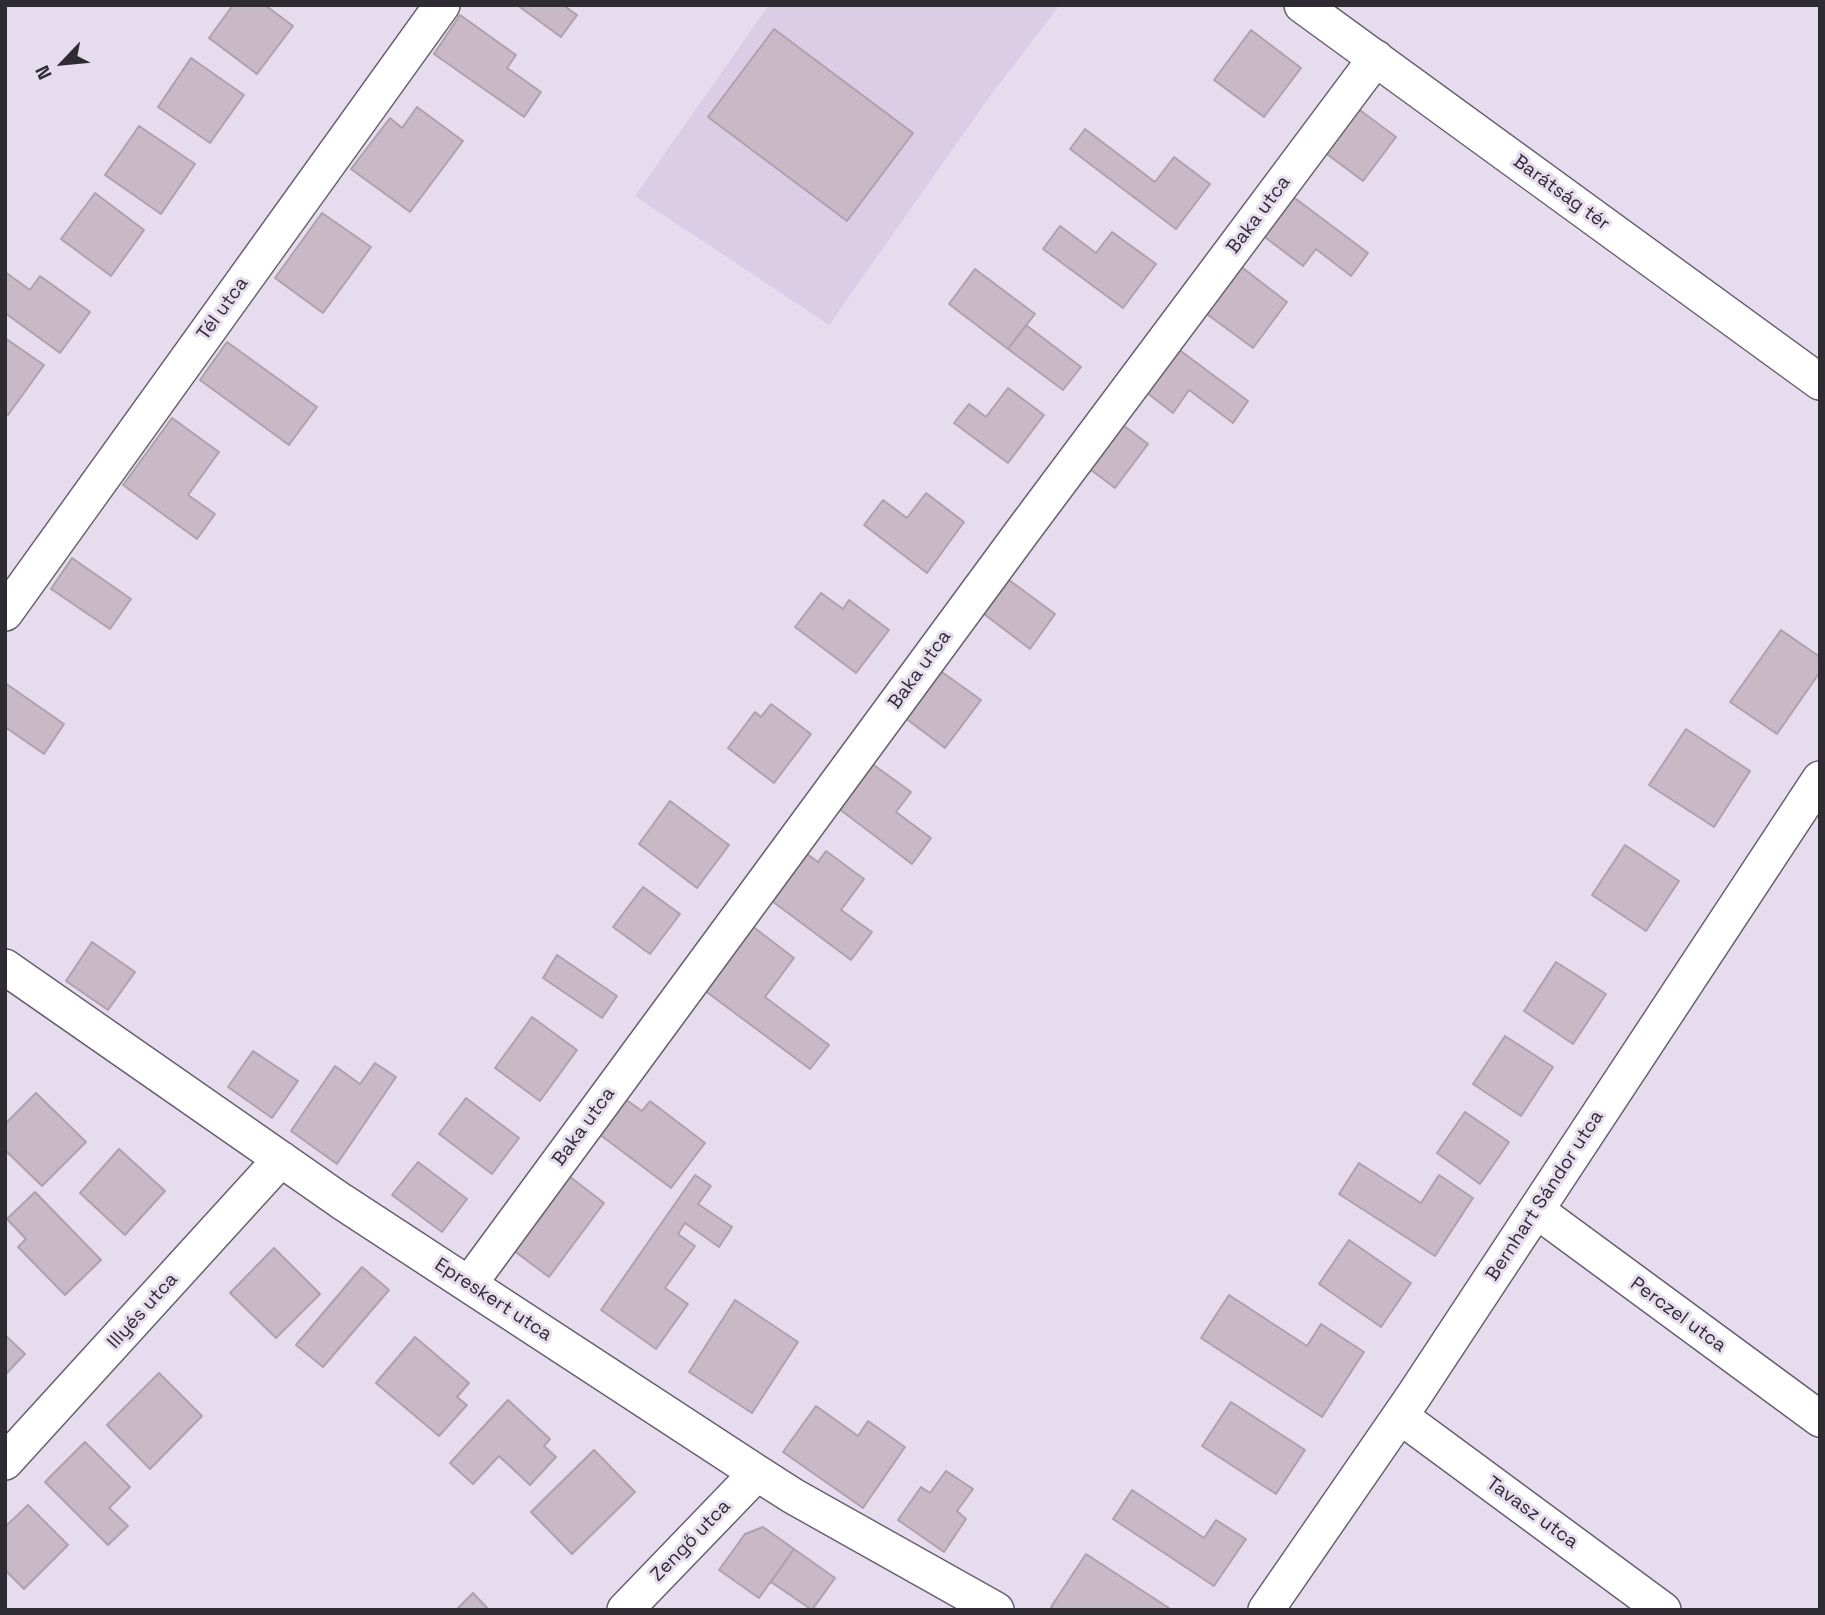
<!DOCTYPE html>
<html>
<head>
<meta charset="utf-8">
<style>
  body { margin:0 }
  #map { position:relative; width:1825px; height:1615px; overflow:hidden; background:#e6dcee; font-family:"Space Grotesk",sans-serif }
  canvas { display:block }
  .frame { position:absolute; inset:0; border:7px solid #2f2b32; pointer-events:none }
  .north { position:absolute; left:28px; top:28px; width:70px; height:70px; -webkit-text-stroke:5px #e6dcee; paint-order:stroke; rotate:244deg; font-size:19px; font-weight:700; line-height:28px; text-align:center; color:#2f2b32 }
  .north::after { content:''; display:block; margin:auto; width:24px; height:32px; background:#2f2b32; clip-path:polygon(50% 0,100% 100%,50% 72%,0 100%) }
</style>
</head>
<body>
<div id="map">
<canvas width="1825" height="1615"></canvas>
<div class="frame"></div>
<div class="north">N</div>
</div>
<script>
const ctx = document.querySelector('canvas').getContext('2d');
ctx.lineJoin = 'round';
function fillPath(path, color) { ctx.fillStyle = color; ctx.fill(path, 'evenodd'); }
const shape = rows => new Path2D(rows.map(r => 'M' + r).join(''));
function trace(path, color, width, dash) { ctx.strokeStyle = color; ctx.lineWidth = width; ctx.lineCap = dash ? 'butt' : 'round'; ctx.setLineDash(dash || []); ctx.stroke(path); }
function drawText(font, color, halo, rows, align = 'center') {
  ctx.font = font + ' "Space Grotesk",sans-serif'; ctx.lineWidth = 6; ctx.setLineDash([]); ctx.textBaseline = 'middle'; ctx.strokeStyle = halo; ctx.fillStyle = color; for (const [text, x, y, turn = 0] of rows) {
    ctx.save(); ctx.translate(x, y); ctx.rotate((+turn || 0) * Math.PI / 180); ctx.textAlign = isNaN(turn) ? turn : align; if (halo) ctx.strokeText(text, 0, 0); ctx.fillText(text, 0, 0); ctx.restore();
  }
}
const built = shape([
  [769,5,1060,5,990,96,829,325,635,196]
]);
const building = shape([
  [233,5,265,5,293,26,257,74,209,38,233,5],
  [517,5,563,5,577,15,561,37,517,5],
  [460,15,516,55,507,68,541,92,524,117,434,54,460,15],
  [774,29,913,133,847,221,708,117,774,29],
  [1251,30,1301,68,1264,117,1214,80,1251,30],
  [191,58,244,95,210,143,158,107,191,58],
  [1353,105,1396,137,1363,181,1320,149,1353,105],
  [417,107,463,141,410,212,351,169,390,118,402,128,417,107],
  [139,126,195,164,161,214,105,175,139,126],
  [1085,129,1155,182,1174,157,1210,184,1176,229,1070,149,1085,129],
  [95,193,144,230,111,276,61,239,95,193],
  [1288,193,1368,253,1351,276,1316,249,1303,266,1258,232,1288,193],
  [322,213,371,247,323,313,275,278,322,213],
  [1060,226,1096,253,1112,232,1156,264,1123,308,1043,249,1060,226],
  [1235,262,1287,302,1253,348,1200,309,1235,262],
  [975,269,1035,314,1008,349,949,304,975,269],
  [5,272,30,290,40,276,90,312,60,353,5,313,5,272],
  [1026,325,1081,367,1063,390,1008,349,1026,325],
  [5,338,44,365,8,415,5,413,5,338],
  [227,342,317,407,289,445,200,380,227,342],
  [1174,346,1248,401,1233,423,1189,390,1173,413,1142,389,1174,346],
  [1008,388,1044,415,1008,463,954,423,969,404,986,417,1008,388],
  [172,418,219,452,188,495,215,514,197,539,123,485,172,418],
  [1115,419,1148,444,1115,488,1082,463,1115,419],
  [926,493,964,522,927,573,864,525,883,500,907,518,926,493],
  [72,558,131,599,110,629,51,589,72,558],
  [1005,577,1055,614,1030,649,980,611,1005,577],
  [821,593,843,609,849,600,889,630,856,673,795,627,821,593],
  [1781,630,1820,657,1820,672,1777,734,1730,702,1781,630],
  [939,670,981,700,945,748,904,717,939,670],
  [5,683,64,724,44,754,5,727,5,683],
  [771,704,811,734,774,783,728,748,755,712,761,717,771,704],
  [1686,729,1750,771,1714,827,1649,785,1686,729],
  [871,763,911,792,896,812,931,838,912,864,838,808,871,763],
  [670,801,729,845,697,888,639,844,670,801],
  [1625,845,1679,881,1646,931,1592,895,1625,845],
  [803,851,818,862,826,851,864,879,841,910,872,932,851,960,768,898,803,851],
  [643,887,680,914,650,954,613,927,643,887],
  [752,926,794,958,765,997,829,1045,810,1069,704,990,752,926],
  [92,942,135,972,108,1010,66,981,92,942],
  [557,955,617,996,602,1018,543,978,557,955],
  [1556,962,1606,994,1573,1044,1524,1011,1556,962],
  [532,1017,577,1050,540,1101,495,1068,532,1017],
  [1505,1036,1553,1067,1521,1116,1473,1084,1505,1036],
  [253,1051,298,1081,272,1118,228,1087,253,1051],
  [375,1063,396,1077,337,1164,291,1131,335,1066,360,1084,375,1063],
  [36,1093,86,1142,42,1186,5,1150,5,1124,36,1093],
  [466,1098,519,1138,492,1174,439,1134,466,1098],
  [625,1099,642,1111,650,1101,705,1143,671,1188,599,1134,625,1099],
  [1465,1112,1509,1142,1480,1184,1437,1153,1465,1112],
  [119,1149,165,1191,125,1235,80,1193,119,1149],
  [418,1162,467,1199,442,1232,392,1195,418,1162],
  [1359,1163,1421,1203,1439,1175,1473,1198,1435,1256,1339,1194,1359,1163],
  [695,1175,711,1186,698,1204,732,1227,719,1247,685,1223,678,1234,695,1246,665,1288,688,1304,656,1349,601,1310,695,1175],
  [569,1176,604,1203,549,1277,513,1250,569,1176],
  [35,1192,101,1260,65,1295,18,1247,26,1239,7,1219,35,1192],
  [1349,1240,1411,1283,1381,1327,1319,1284,1349,1240],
  [274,1248,320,1294,276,1338,230,1293,274,1248],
  [362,1267,389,1290,323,1367,296,1345,362,1267],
  [1229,1295,1307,1346,1321,1324,1364,1352,1322,1417,1201,1338,1229,1295],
  [735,1300,798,1342,752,1413,689,1372,735,1300],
  [5,1335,25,1354,5,1375,5,1335],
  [415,1337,469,1383,457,1397,467,1405,439,1436,376,1383,415,1337],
  [159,1373,202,1416,150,1469,107,1425,159,1373],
  [508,1400,550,1439,544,1446,556,1457,530,1485,499,1456,473,1484,450,1463,508,1400],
  [1231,1402,1305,1450,1276,1494,1202,1446,1231,1402],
  [816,1406,858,1436,868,1421,905,1447,863,1508,783,1452,816,1406],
  [85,1442,130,1487,109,1508,128,1526,108,1545,45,1482,85,1442],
  [594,1450,635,1492,572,1554,531,1512,594,1450],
  [946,1471,973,1489,957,1511,966,1519,944,1552,898,1520,921,1487,930,1493,946,1471],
  [1132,1490,1204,1538,1216,1520,1246,1539,1214,1586,1113,1519,1132,1490],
  [28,1505,68,1545,24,1589,5,1570,5,1527,28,1505],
  [763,1527,794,1549,759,1598,719,1570,745,1534,763,1527],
  [794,1549,835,1578,812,1610,771,1582,794,1549],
  [1086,1554,1172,1610,1055,1610,1051,1607,1086,1554],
  [473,1593,489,1610,456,1610,473,1593]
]);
const minor = shape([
  [1302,5,1820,382],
  [5,613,442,5],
  [5,967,341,1201,757,1473,793,1496,996,1610],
  [1536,1210,1820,1419],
  [469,1284,1022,532,1376,58],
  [1400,1416,1663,1610],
  [5,1462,281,1159],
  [625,1610,757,1473],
  [1266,1610,1413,1397,1820,779]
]);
const streetNames = [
  ["Barátság tér",1561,193,36],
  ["Baka utca",1259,215,-53],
  ["Tél utca",223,309,-54],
  ["Baka utca",920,670,-54],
  ["Baka utca",584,1127,-54],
  ["Bernhart Sándor utca",1545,1196,-57],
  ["Epreskert utca",493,1300,33],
  ["Illyés utca",143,1311,-48],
  ["Perczel utca",1678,1315,36],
  ["Tavasz utca",1532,1513,36],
  ["Zengő utca",691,1541,-46]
];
fillPath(built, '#dbcde6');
fillPath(building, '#c9b9c6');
trace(building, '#b0a0ad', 2);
trace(minor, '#685f6f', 38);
trace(minor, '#fff', 35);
drawText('19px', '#2f2b32', '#e6dcee', streetNames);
</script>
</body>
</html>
